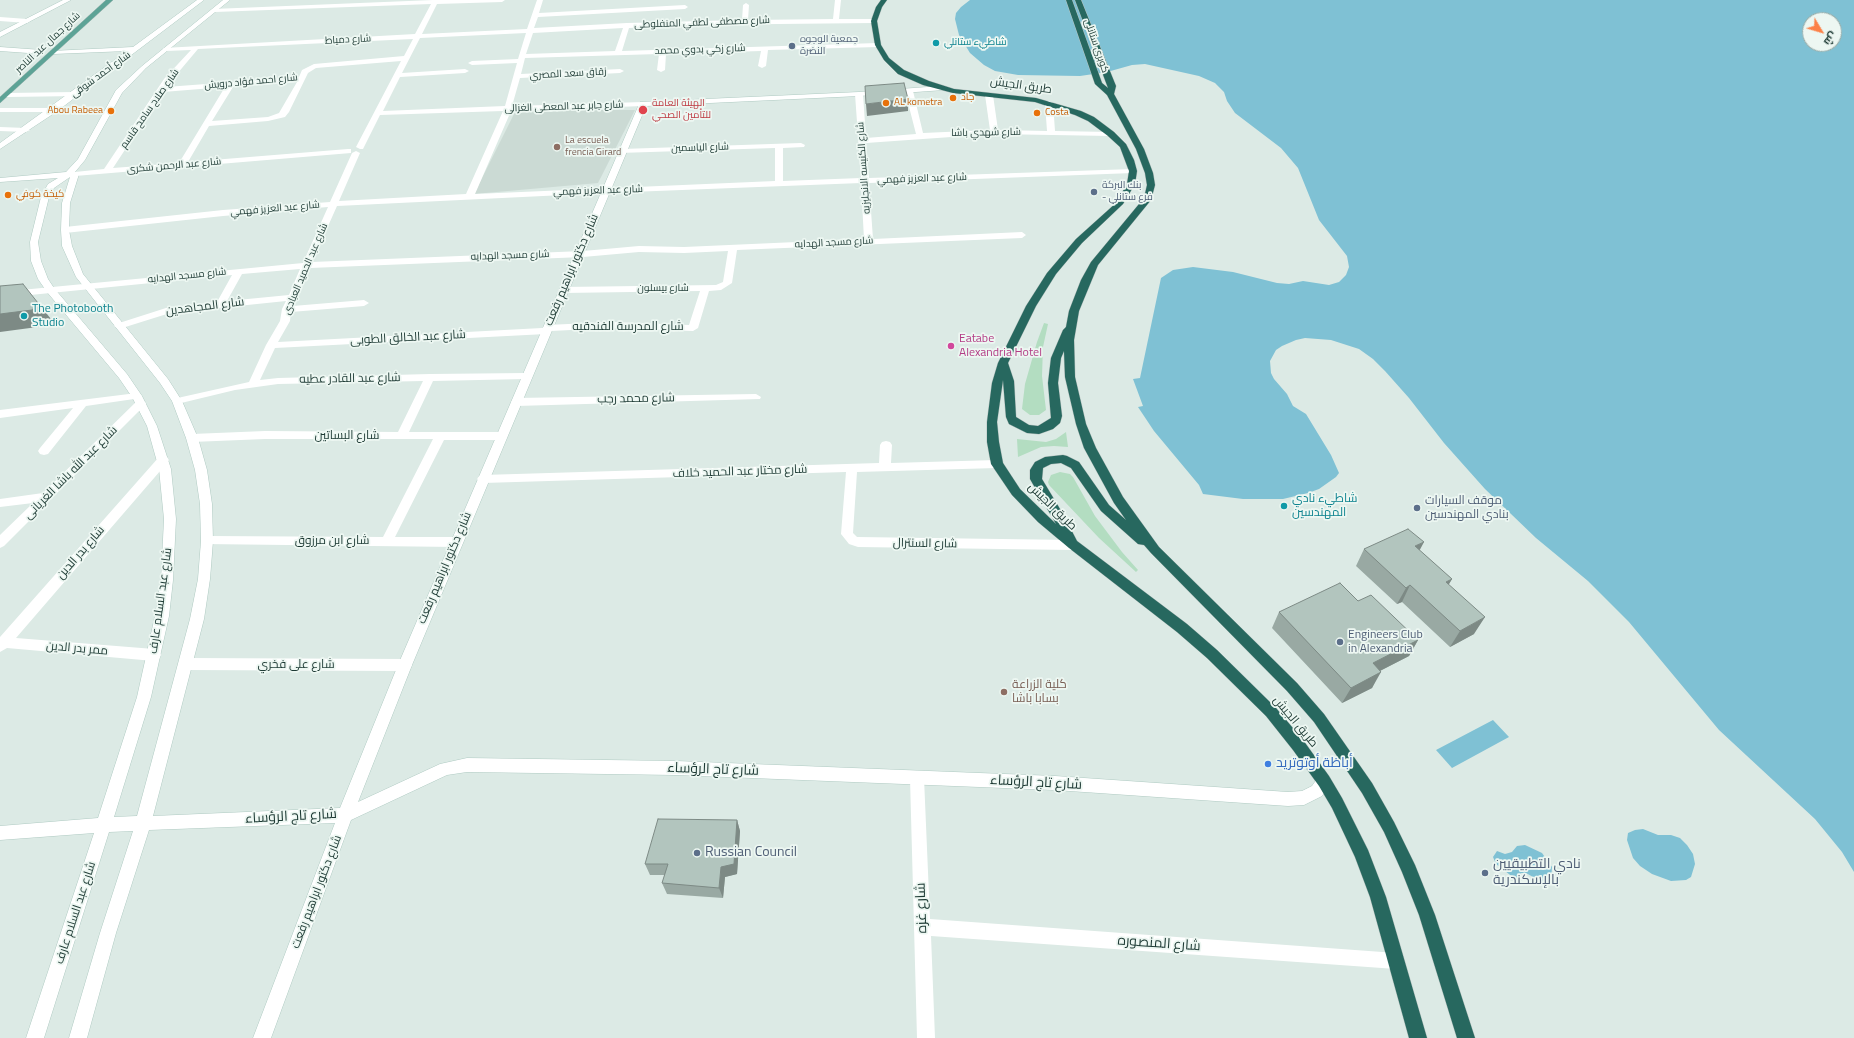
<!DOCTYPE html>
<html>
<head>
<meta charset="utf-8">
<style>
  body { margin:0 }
  #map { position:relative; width:1854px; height:1038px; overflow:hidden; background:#dceae5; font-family:"Titillium Web",Cairo,sans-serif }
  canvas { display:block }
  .north { position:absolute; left:1802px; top:12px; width:40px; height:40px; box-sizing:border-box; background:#edf7f2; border:1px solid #9aaba6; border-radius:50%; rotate:128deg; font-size:11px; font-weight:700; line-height:16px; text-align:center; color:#1d3a34 }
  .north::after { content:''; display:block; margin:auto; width:14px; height:18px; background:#fc8148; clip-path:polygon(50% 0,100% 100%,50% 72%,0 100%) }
</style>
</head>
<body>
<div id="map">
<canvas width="1854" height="1038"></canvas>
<div class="north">ش</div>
</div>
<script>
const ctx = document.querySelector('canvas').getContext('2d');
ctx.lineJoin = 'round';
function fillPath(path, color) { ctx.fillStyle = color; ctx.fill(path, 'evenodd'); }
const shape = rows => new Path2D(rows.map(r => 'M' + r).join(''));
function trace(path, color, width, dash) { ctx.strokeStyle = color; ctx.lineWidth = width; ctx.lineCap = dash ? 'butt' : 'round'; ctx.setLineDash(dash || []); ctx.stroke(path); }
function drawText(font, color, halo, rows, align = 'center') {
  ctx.font = font + ' "Titillium Web",Cairo,sans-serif'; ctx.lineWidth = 3.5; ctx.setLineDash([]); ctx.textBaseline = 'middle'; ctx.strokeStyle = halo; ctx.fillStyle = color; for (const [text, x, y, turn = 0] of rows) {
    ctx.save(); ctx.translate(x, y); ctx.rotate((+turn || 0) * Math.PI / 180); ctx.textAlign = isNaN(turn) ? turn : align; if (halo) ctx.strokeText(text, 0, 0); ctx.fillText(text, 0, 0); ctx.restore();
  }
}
const built = shape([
  [516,110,635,110,598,183,474,194]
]);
const green = shape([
  [1044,323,1048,324,1043,347,1042,376,1046,410,1039,415,1030,415,1022,409,1025,384,1037,342],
  [1066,432,1068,447,1054,446,1041,447,1018,457,1017,439,1046,442,1056,439],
  [1060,472,1070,474,1073,477,1095,516,1122,552,1138,570,1136,572,1099,538,1049,485,1048,482,1051,475]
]);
const water = shape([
  [970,0,1854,0,1854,872,1842,852,1815,819,1719,730,1629,622,1588,581,1536,538,1485,489,1444,443,1409,398,1385,371,1373,359,1359,349,1331,340,1305,338,1296,340,1282,346,1276,350,1270,361,1271,373,1274,379,1287,394,1293,406,1306,414,1331,455,1339,473,1336,477,1319,489,1308,493,1283,499,1243,499,1203,494,1199,485,1154,431,1138,407,1143,406,1133,379,1140,378,1161,278,1173,270,1193,267,1233,272,1277,283,1289,284,1303,281,1329,285,1339,282,1346,275,1349,267,1347,256,1319,220,1298,168,1281,148,1235,113,1227,101,1224,92,1215,83,1199,76,1145,64,1132,65,1107,72,1080,76,1018,75,995,71,984,65,970,53,959,35,955,19,956,13,961,7],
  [1810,20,1834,20,1834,44,1810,44],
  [1493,720,1509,737,1452,768,1436,750],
  [1643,829,1658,835,1671,835,1680,838,1687,845,1693,854,1695,864,1691,877,1686,880,1671,881,1652,874,1640,866,1633,858,1627,840,1628,833,1635,830],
  [1525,845,1542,853,1552,867,1551,880,1545,884,1540,885,1535,882,1533,877,1526,873,1521,873,1519,879,1514,878,1496,864,1493,857,1497,851,1505,854,1512,852,1517,846]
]);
const street = shape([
  [433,0,505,0,502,2,437,4,422,34,527,29,537,0,543,0,539,13,685,5,688,7,685,9,538,17,534,28,627,23,742,20,743,5,746,3,749,5,748,20,833,19,835,0,841,0,839,19,874,19,877,21,874,23,683,25,629,28,622,51,878,43,881,45,878,47,768,50,766,66,762,68,758,66,761,51,666,54,665,70,661,72,657,70,659,54,525,58,521,74,620,69,624,71,620,73,520,78,512,106,643,102,647,104,643,106,511,111,475,194,775,181,775,148,619,153,618,151,622,149,801,143,805,145,804,147,783,148,783,181,861,178,855,94,859,92,863,94,866,138,916,134,905,91,909,89,913,91,923,133,990,130,985,95,989,93,993,95,998,130,1047,131,1045,103,1049,101,1053,103,1055,131,1111,132,1115,134,1111,136,994,134,866,143,869,178,1133,169,1137,171,1133,173,869,183,873,239,1022,232,1026,235,1022,238,737,250,732,283,721,290,709,291,698,328,693,331,611,328,551,331,546,334,275,348,260,380,278,378,430,374,526,373,531,376,526,379,433,381,409,432,501,432,507,436,501,440,444,440,395,537,457,537,461,539,463,542,461,545,457,547,203,544,201,541,203,538,207,536,383,537,433,439,265,439,192,442,186,438,192,434,265,431,398,432,423,381,278,384,235,390,177,404,172,401,173,399,249,382,266,345,280,321,282,309,286,301,170,313,119,329,114,326,116,324,166,308,217,302,232,275,0,298,0,292,303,263,328,207,223,216,65,233,61,230,65,227,223,210,330,202,352,153,356,151,360,153,339,201,466,194,503,111,380,115,363,149,360,149,356,147,401,61,316,68,308,73,289,112,285,117,268,121,209,126,188,162,348,149,351,149,351,153,75,176,71,174,75,172,104,169,164,79,191,50,166,51,163,49,164,48,415,34,431,4,215,12,212,10,213,9,433,0],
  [623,28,615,51,526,54,533,33,623,28],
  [526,33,518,59,472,61,468,63,472,65,517,63,505,106,383,111,400,77,465,73,469,71,465,69,402,73,420,38,526,33],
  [413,39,404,56,314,64,302,70,299,77,166,87,198,49,413,39],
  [297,82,279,113,268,117,212,121,233,87,297,82],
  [225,87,179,163,113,168,163,92,225,87],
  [861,183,864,239,684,247,639,246,583,251,312,262,337,206,605,193,861,183],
  [728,251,723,282,716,285,563,287,558,290,563,293,700,291,689,325,611,322,547,325,542,328,278,342,290,321,291,312,364,306,369,303,364,300,293,306,310,268,583,257,639,252,684,253,728,251],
  [300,269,289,295,227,301,242,274,300,269],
  [0,17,27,19,30,21,27,23,0,21,0,17],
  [75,92,78,92,78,96,7,97,3,95,7,93,75,92],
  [0,108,53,108,57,110,53,112,0,112,0,108],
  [0,127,26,128,30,130,26,132,0,131,0,127],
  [137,393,142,396,141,398,86,406,48,454,44,455,40,454,38,451,40,448,73,408,0,418,0,410,137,393],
  [756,394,761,397,760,399,516,406,511,402,516,398,756,394],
  [141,399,146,403,145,405,4,546,0,548,0,535,33,503,0,507,0,499,43,493,137,401,141,399],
  [886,441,890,442,892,445,891,463,997,460,1001,461,1003,464,1001,467,997,468,857,472,853,533,857,537,1073,540,1077,542,1079,545,1077,548,1073,550,858,547,849,544,841,534,846,472,483,483,479,482,477,479,479,476,483,475,879,463,880,445,882,442,886,441],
  [163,456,167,457,169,460,167,463,16,638,154,649,159,651,161,655,159,659,154,661,7,648,0,652,0,637,159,457,163,456],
  [187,658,405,659,410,661,412,665,410,669,405,671,187,670,182,668,180,664,182,660,187,658],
  [917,771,922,773,924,778,930,919,1396,953,1402,955,1404,961,1402,967,1396,969,931,936,935,1038,917,1038,910,778,912,773,917,771]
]);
const secondary = shape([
  [63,0,71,0,0,37,0,32,63,0],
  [197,0,204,0,56,112,0,149,0,143,127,51,53,54,51,53,51,51,133,47,197,0],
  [223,0,230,0,146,68,122,93,85,160,75,172,79,174,70,203,69,230,72,246,83,274,168,379,182,401,198,438,207,470,212,504,213,541,210,579,204,619,153,816,340,808,398,665,640,102,859,92,941,86,944,86,944,90,859,96,646,106,412,665,358,802,440,764,467,758,676,761,1055,776,1288,792,1302,791,1312,786,1319,776,1324,774,1329,776,1331,781,1322,796,1304,805,1288,806,1055,790,676,775,467,772,447,775,351,820,271,1038,253,1038,335,823,149,830,116,933,87,1038,69,1038,100,933,133,831,109,832,44,1038,26,1038,94,833,0,840,0,826,98,818,137,697,155,616,161,580,164,519,159,469,147,426,132,397,119,378,47,292,38,279,31,261,30,242,41,197,48,184,58,178,0,182,0,178,66,172,78,159,116,90,142,66,223,0],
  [70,177,62,203,61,230,62,246,76,277,160,383,172,401,186,438,195,470,200,504,201,541,198,579,190,619,137,816,114,817,151,697,169,616,173,580,176,519,171,469,157,426,142,396,127,374,54,288,48,279,41,261,38,242,49,197,54,188,70,177],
  [0,47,42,50,45,52,42,54,0,51,0,47]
]);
const primary = shape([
  [106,0,113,0,0,103,0,97,106,0]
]);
const highway = shape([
  [881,0,887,0,882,7,877,21,881,45,889,58,904,70,929,81,954,89,1036,98,1081,111,1094,117,1114,132,1126,144,1134,160,1137,171,1135,184,1123,204,1082,243,1056,274,1036,306,1008,363,1014,381,1016,417,1029,425,1038,426,1051,418,1048,383,1051,358,1063,330,1066,327,1069,311,1081,280,1091,262,1144,198,1147,185,1145,173,1136,149,1107,95,1095,84,1066,0,1072,0,1102,83,1108,88,1075,0,1081,0,1116,86,1114,94,1144,149,1153,173,1155,185,1151,200,1098,265,1079,311,1074,340,1075,377,1086,424,1096,448,1123,497,1159,547,1297,683,1324,714,1372,783,1394,822,1415,865,1435,915,1475,1038,1457,1038,1419,915,1402,872,1384,832,1362,793,1314,722,1287,691,1151,553,1144,545,1138,544,1101,511,1071,468,1061,463,1051,464,1043,468,1042,479,1063,514,1077,541,1187,624,1217,650,1276,708,1303,740,1329,776,1342,798,1368,850,1386,897,1427,1038,1409,1038,1370,897,1355,857,1332,808,1319,786,1293,750,1266,716,1207,658,1177,632,1069,548,1038,522,1012,495,991,464,987,442,987,422,992,383,998,363,1026,306,1047,273,1076,239,1116,203,1127,184,1129,171,1120,147,1108,136,1088,121,1075,115,1035,102,953,93,923,85,898,74,884,60,875,45,871,21,876,7,881,0],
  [1064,351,1065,377,1076,424,1084,448,1114,503,1126,520,1109,505,1079,462,1067,456,1063,455,1045,457,1035,462,1030,470,1030,479,1056,524,1020,489,1003,463,999,442,997,422,1003,380,1006,417,1009,424,1027,433,1039,434,1053,429,1060,423,1062,416,1058,383,1061,358,1064,351]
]);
const wall = shape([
  [1364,549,1419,550,1452,579,1448,585,1474,634,1450,647,1402,602,1397,604,1356,566],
  [1358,601,1418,640,1409,656,1380,671,1372,688,1342,703,1272,628,1279,612],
  [737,820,740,831,737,874,725,877,723,898,667,894,662,883,665,875,650,875,645,864]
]);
const shadedWall = shape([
  [908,99,908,111,867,116,866,104],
  [38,303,51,319,45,326,0,332,0,314],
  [1424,542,1415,559,1415,546],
  [1452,579,1442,596,1446,582],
  [1410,585,1402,602,1397,604,1406,588],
  [1485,617,1474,634,1450,647,1460,631],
  [1418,640,1409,656,1364,679,1373,663],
  [1381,672,1372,688,1342,703,1351,688],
  [737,820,740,831,737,874,725,877,723,898,719,888,721,867]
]);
const building = shape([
  [904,83,908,99,866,104,865,86,904,83],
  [23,284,38,303,32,310,0,314,0,286,23,284],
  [1408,529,1424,542,1415,546,1452,579,1446,582,1485,617,1460,631,1410,585,1406,588,1364,549,1408,529],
  [1340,583,1358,601,1371,595,1418,640,1373,663,1381,672,1351,688,1279,612,1340,583],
  [658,819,737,820,734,864,721,867,719,888,662,883,668,864,645,864,658,819]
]);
const markers = [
  [936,43,4,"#0f9aa8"],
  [792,46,4,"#5c6f8a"],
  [953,98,4,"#e8710a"],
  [886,103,4,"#e8710a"],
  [643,110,5,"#e0444e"],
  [111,111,4,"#e8710a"],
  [1037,113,4,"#e8710a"],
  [557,147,4,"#8d6e63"],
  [1094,192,4,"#5c6f8a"],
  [8,195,4,"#e8710a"],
  [24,316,4,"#0f9aa8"],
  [951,346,4,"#d1479c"],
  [1284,506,4,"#0f9aa8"],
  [1417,508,4,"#5c6f8a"],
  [1340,642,4,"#5c6f8a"],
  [1004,692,4,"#8d6e63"],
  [1268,764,4,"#3f7fe0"],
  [697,853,4,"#5c6f8a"],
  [1485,873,4,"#5c6f8a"]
];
const farStreetnames = [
  ["شارع مصطفى لطفي المنفلوطى",702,23,-2],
  ["شارع دمياط",348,40,-3],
  ["شارع جمال عبد الناصر",48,43,-43],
  ["كوبرى ستانلى",1096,46,71],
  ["شارع زكي بدوي محمد",700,50,-2],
  ["زقاق سعد المصري",568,74,-3],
  ["شارع أحمد شوقى",101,75,-36],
  ["شارع احمد فؤاد درويش",251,82,-5],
  ["شارع جابر عبد المعطى الغزالى",564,107,-2],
  ["شارع صلاح سامح قاسم",150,109,-55],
  ["شارع شهدي باشا",986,133,-1],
  ["شارع الياسمين",700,148,-2],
  ["شارع عبد الرحمن شكرى",174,166,-5],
  ["شارع الكنيسه الانجليزيه",864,168,-94],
  ["شارع عبد العزيز فهمي",922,179,-2],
  ["شارع عبد العزيز فهمي",598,191,-2],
  ["شارع عبد العزيز فهمي",275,209,-5],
  ["شارع مسجد الهدايه",834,243,-3],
  ["شارع مسجد الهدايه",510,256,-2],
  ["شارع عبد الحميد العبادى",306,269,-67],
  ["شارع مسجد الهدايه",187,276,-6],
  ["شارع بيسلون",663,289]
];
const farServicenames = [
  ["جمعية الوجوه",800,40],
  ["النضرة",800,52],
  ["بنك البركة",1102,186],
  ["- فرع ستانلي",1102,198]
];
const farCulturenames = [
  ["شاطيء ستانلي",944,43]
];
const farFoodnames = [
  ["جاد",961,98],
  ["AL kometra",894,103],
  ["Abou Rabeea",103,111,"right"],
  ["Costa",1045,113],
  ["كيخة كوفي",16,195]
];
const farHealthnames = [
  ["الهيئة العامة",652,104],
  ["للتأمين الصحي",652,116]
];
const farEducationnames = [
  ["La escuela",565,141],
  ["frencia Girard",565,153]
];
const streetNames = [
  ["طريق الجيش",1021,86,8],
  ["شارع دكتور ابراهيم رفعت",572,270,-67],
  ["شارع المجاهدين",205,307,-7],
  ["شارع المدرسة الفندقيه",628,327],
  ["شارع عبد الخالق الطوبى",408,338,-3],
  ["شارع عبد القادر عطيه",350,379,-1],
  ["شارع محمد رجب",636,399,-1],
  ["شارع البساتين",347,436],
  ["شارع مختار عبد الحميد خلاف",740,472,-2],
  ["شارع عبد الله باشا الغريانى",71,473,-45],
  ["طريق الجيش",1052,507,44],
  ["شارع ابن مرزوق",332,541],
  ["شارع السنترال",925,544,1],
  ["شارع بدر الدين",81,553,-49],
  ["شارع دكتور ابراهيم رفعت",445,568,-67],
  ["شارع عبد السلام عارف",161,601,-82],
  ["ممر بدر الدين",77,649,5],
  ["شارع على فخري",296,665],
  ["طريق الجيش",1295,722,50],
  ["شارع دكتور ابراهيم رفعت",317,892,-69],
  ["شارع عبد السلام عارف",76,913,-72]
];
const cultureNames = [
  ["The Photobooth",32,309],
  ["Studio",32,323],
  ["شاطيء نادي",1292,499],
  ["المهندسين",1292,513]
];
const hotelNames = [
  ["Eatabe",959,339],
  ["Alexandria Hotel",959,353]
];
const serviceNames = [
  ["موقف السيارات",1425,501],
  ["بنادي المهندسين",1425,515],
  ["Engineers Club",1348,635],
  ["in Alexandria",1348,649]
];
const educationNames = [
  ["كلية الزراعة",1012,685],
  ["بسابا باشا",1012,699]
];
const nearShopnames = [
  ["أباظة أوتوتريد",1276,764]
];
const nearStreetnames = [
  ["شارع تاج الرؤساء",713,770,2],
  ["شارع تاج الرؤساء",1036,783,3],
  ["شارع تاج الرؤساء",291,817,-3],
  ["شارع غزه",922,908,-92],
  ["شارع المنصوره",1159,944,4]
];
const nearServicenames = [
  ["Russian Council",705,853],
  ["نادي التطبيقيين",1493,865],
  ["بالإسكندرية",1493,881]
];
fillPath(built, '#cbdad4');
fillPath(green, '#b3ddc1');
fillPath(water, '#7fc1d4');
trace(secondary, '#afcac2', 1);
trace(primary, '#bbc4c2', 1);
trace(highway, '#bbc4c2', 1);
fillPath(street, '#fff');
fillPath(secondary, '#fff');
fillPath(primary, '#5da396');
fillPath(highway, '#27685f');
fillPath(wall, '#99a9a3');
fillPath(shadedWall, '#7d8a85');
fillPath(building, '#b2c5be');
trace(building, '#7d8a85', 1);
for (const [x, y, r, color] of markers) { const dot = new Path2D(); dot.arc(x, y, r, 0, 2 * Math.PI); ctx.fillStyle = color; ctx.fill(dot); trace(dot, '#edf7f2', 1.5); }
drawText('10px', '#1d3a34', '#edf7f2', farStreetnames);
drawText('10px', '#4e5e75', '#edf7f2', farServicenames, 'left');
drawText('10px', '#0d838f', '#edf7f2', farCulturenames, 'left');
drawText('10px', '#c56008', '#edf7f2', farFoodnames, 'left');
drawText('10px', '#be3a42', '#edf7f2', farHealthnames, 'left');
drawText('10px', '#785e54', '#edf7f2', farEducationnames, 'left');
drawText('12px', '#1d3a34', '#edf7f2', streetNames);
drawText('12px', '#0d838f', '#edf7f2', cultureNames, 'left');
drawText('12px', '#b23c85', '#edf7f2', hotelNames, 'left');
drawText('12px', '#4e5e75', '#edf7f2', serviceNames, 'left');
drawText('12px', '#785e54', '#edf7f2', educationNames, 'left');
drawText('14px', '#366cbe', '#edf7f2', nearShopnames, 'left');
drawText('14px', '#1d3a34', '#edf7f2', nearStreetnames);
drawText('14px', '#4e5e75', '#edf7f2', nearServicenames, 'left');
</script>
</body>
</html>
